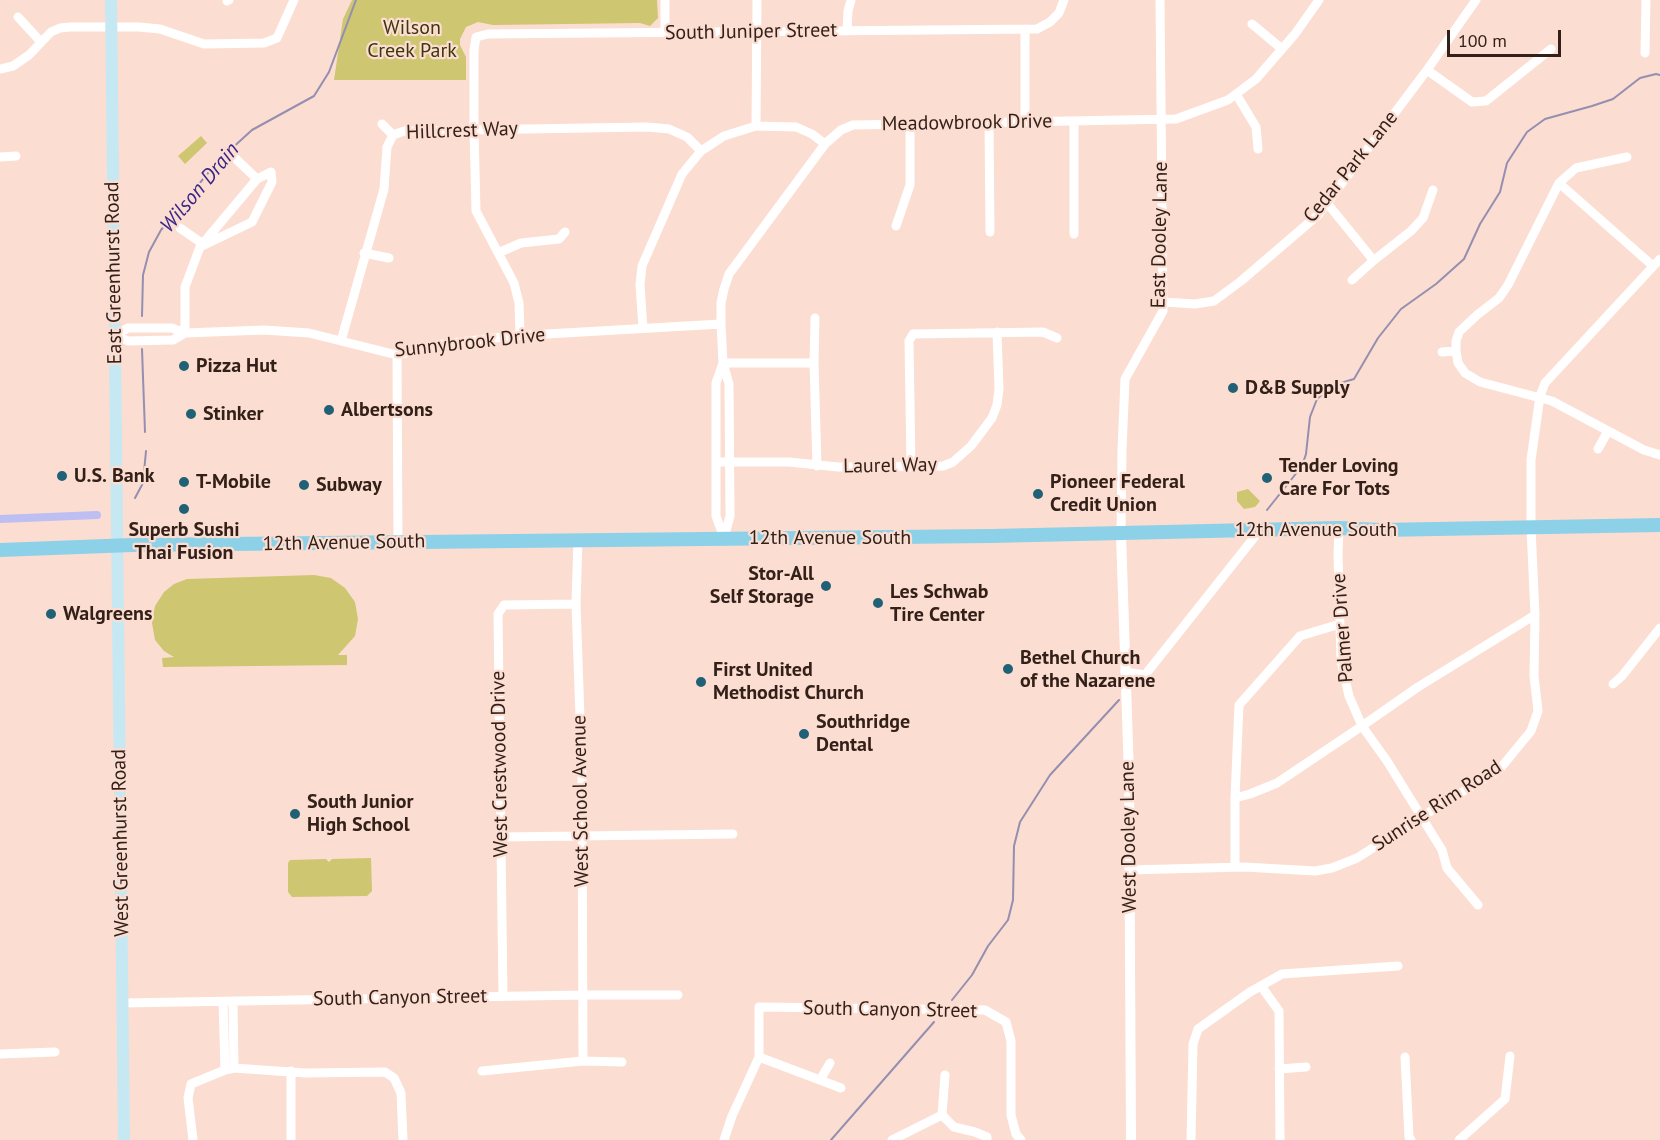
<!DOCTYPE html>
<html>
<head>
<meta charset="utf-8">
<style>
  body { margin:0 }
  #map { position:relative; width:1660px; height:1140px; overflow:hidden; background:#fcddd1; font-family:"PT Sans",sans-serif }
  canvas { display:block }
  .scale { position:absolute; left:1447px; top:30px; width:114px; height:27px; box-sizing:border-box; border:3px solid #332119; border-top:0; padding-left:8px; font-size:18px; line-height:21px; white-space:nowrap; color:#332119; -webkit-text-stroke:4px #fcddd1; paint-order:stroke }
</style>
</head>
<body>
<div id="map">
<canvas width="1660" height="1140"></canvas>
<div class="scale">100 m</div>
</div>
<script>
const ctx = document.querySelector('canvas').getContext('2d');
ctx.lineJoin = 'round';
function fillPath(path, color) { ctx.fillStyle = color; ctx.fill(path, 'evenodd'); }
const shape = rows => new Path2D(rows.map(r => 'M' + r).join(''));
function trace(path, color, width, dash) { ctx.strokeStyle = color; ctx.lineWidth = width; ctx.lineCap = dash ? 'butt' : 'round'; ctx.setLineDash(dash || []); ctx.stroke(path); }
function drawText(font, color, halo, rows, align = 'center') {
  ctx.font = font + ' "PT Sans",sans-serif'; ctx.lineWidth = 4.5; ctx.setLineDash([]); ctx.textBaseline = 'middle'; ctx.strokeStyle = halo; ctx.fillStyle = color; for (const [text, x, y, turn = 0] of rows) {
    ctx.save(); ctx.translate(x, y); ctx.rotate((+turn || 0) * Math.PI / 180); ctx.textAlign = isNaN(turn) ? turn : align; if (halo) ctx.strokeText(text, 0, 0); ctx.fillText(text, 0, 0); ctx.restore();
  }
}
const green = shape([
  [352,0,657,0,658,18,650,26,640,23,493,25,478,22,466,27,460,39,460,45,466,57,466,80,334,80,343,19],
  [201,136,207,143,185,164,178,156],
  [1248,489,1260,501,1255,507,1244,509,1237,501,1237,492],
  [314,575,331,578,345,588,355,602,358,619,355,636,338,655,347,655,347,665,163,667,162,658,174,657,164,651,155,640,152,623,155,606,164,592,174,584,187,579],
  [371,858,372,891,367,896,292,897,288,892,288,863,290,860,326,859,329,862,332,859]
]);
const stream = shape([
  [142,316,143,275,149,252,161,230,218,161,252,130,314,96,329,72,356,0],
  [142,349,145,432],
  [135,498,143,483,146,451],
  [1267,510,1302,466,1306,454,1310,417,1317,399,1331,386,1354,379,1378,338,1401,309,1436,284,1464,259,1480,224,1500,192,1507,163,1527,132,1545,119,1592,106,1613,99,1640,78,1656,74,1660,75],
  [952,1000,972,975,988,946,1008,920,1013,900,1014,846,1020,822,1050,775,1119,700],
  [831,1140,934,1022]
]);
const canal = shape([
  [0,519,97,515]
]);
const minor = shape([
  [665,0,665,32],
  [227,1,229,0],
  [18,17,41,42],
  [1252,24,1282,49],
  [847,31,848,11,851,0],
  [1645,53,1646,0],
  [0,69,13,66,29,55,51,32,60,28,71,27,139,27,160,29,204,44,264,43,277,38,294,0],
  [1427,70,1472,102,1486,101,1551,49],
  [1236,94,1256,127,1258,149],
  [989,122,990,232],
  [1025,122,1025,29],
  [382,124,393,135],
  [756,126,757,0],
  [0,157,16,156],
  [235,158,257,179],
  [1559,183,1576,168,1627,157],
  [1327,203,1370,256,1373,261,1411,231,1423,218,1433,190],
  [896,226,910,185,910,123],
  [180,228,203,244],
  [1074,234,1074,121],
  [364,253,389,258],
  [498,253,521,243,559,239,565,232],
  [1653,266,1559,183,1508,285,1499,298,1477,315,1459,332,1456,341,1456,351,1458,363,1465,373,1480,382,1552,401,1644,450,1660,455],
  [1352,280,1373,261],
  [1163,302,1195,304,1214,301,1241,281,1318,215,1427,70,1476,0],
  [815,318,814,363,817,466],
  [643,328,640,285,642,266,682,174,701,151,724,136,756,126,796,127,812,134,825,144],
  [185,333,185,287,200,247,257,179,271,172,272,182,252,222,200,247],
  [115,335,128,328,172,328,185,333,264,330,309,333,397,355,443,344,512,336,721,324],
  [115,335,128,341,173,340,185,333],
  [520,335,519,303,514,283,476,211,474,129,474,50,476,37,488,34,1037,29,1050,22,1059,13,1064,0],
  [341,341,384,189,387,147,393,135,404,131,647,127,669,129,687,137,701,151],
  [1442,352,1456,351],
  [397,355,398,542],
  [723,363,716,383,716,516,724,538],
  [723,363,814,363],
  [1598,449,1608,431],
  [716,462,789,462,838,467,943,466,953,462,971,446,992,418,997,405,999,389,997,332],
  [911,467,909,341,913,334,1043,332,1057,338],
  [1339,528,1338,554,1341,661,1349,696,1362,726,1387,761,1442,850,1447,868,1478,905],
  [1121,534,1122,450,1125,379,1163,311,1160,0],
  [724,538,730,516,729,384,723,363,721,324,721,303,724,289,729,274,825,144,841,130,853,125,1176,119,1228,100,1256,79,1295,34,1319,0],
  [578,540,576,604,582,774,583,1061],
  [1125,672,1145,675,1260,530],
  [1613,684,1622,676,1660,628],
  [1235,798,1250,794,1277,783,1362,726,1418,687,1535,615],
  [501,837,733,834],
  [1235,867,1235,798,1239,705,1300,636,1340,624],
  [1129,870,1244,867,1315,871,1332,868,1357,858,1450,799,1499,770,1531,731,1538,711,1534,676,1535,615,1531,528,1531,460,1540,396,1545,383,1660,259],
  [1261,986,1279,1011,1280,1140],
  [503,996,498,614,504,605,576,604],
  [223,1002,225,1070],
  [233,1002,234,1068],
  [123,1003,582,995,678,995],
  [0,1054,55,1052],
  [759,1057,841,1088],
  [1405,1057,1409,1137,1411,1140],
  [1279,1069,1306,1067],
  [291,1071,291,1140],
  [482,1071,583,1061,622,1062],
  [945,1075,942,1115,954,1127,975,1132,987,1137,987,1140],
  [820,1080,830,1063],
  [193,1140,188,1098,191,1084,225,1070,234,1068,305,1073,385,1072,394,1078,401,1093,403,1140],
  [724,1140,732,1116,759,1057,759,1007,985,1010,1006,1022,1011,1041,1011,1115,1016,1134,1021,1140],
  [892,1140,942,1115],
  [1191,1140,1193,1044,1198,1029,1250,992,1282,974,1398,966],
  [1459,1140,1505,1099,1510,1056]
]);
const tertiary = shape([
  [1121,534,1129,776,1131,1140]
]);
const secondary = shape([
  [111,0,124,1140]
]);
const primary = shape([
  [0,550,132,545,991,536,1339,528,1380,530,1660,525]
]);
const markers = [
  [184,366,6,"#216176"],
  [1233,388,6,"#216176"],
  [329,410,6,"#216176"],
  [191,414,6,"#216176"],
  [62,476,6,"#216176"],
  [1267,478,6,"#216176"],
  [184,482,6,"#216176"],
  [304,485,6,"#216176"],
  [1038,494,6,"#216176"],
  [184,509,6,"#216176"],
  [826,586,6,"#216176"],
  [878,603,6,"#216176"],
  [51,614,6,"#216176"],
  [1008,669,6,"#216176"],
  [701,682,6,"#216176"],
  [804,734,6,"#216176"],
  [295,814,6,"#216176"]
];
const parkNames = [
  ["Wilson",412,28],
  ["Creek Park",412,51]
];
const streetNames = [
  ["South Juniper Street",751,32,-1],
  ["Meadowbrook Drive",967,123,-1],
  ["Hillcrest Way",462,131,-2],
  ["Cedar Park Lane",1351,167,-51],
  ["East Dooley Lane",1160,235,-89],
  ["East Greenhurst Road",114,273,-91],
  ["Sunnybrook Drive",470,343,-6],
  ["Laurel Way",890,466,-1],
  ["12th Avenue South",1316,530],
  ["12th Avenue South",830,538],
  ["12th Avenue South",344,543,-1],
  ["Palmer Drive",1343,628,-94],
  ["West Crestwood Drive",500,764,-91],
  ["West School Avenue",581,801,-91],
  ["Sunrise Rim Road",1437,806,-33],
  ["West Dooley Lane",1129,837,-91],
  ["West Greenhurst Road",121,843,-91],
  ["South Canyon Street",400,998,-1],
  ["South Canyon Street",890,1010,1]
];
const poiNames = [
  ["Pizza Hut",196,366],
  ["D&B Supply",1245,388],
  ["Albertsons",341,410],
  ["Stinker",203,414],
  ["Tender Loving",1279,466],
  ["Care For Tots",1279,489],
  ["U.S. Bank",74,476],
  ["T-Mobile",196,482],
  ["Pioneer Federal",1050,482],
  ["Credit Union",1050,505],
  ["Subway",316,485],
  ["Superb Sushi",184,530,"center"],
  ["Thai Fusion",184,553,"center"],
  ["Stor-All",814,574,"right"],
  ["Self Storage",814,597,"right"],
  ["Les Schwab",890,592],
  ["Tire Center",890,615],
  ["Walgreens",63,614],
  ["Bethel Church",1020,658],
  ["of the Nazarene",1020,681],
  ["First United",713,670],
  ["Methodist Church",713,693],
  ["Southridge",816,722],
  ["Dental",816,745],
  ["South Junior",307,802],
  ["High School",307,825]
];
const waterNames = [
  ["Wilson Drain",200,188,-50]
];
fillPath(green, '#cec671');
trace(stream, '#948fb0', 2);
trace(canal, '#bdbef1', 8);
trace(minor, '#fff', 9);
trace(tertiary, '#fff', 10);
trace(secondary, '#c6e8f3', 12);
trace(primary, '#8cd1e8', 14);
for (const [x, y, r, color] of markers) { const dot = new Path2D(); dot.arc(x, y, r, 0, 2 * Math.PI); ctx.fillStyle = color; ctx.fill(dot); trace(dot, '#fcddd1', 2); }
drawText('20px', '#3b360c', '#fcddd1', parkNames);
drawText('20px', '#332119', '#fcddd1', streetNames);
drawText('bold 20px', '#332119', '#fcddd1', poiNames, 'left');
drawText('italic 21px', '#382786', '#fcddd1', waterNames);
</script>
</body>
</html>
